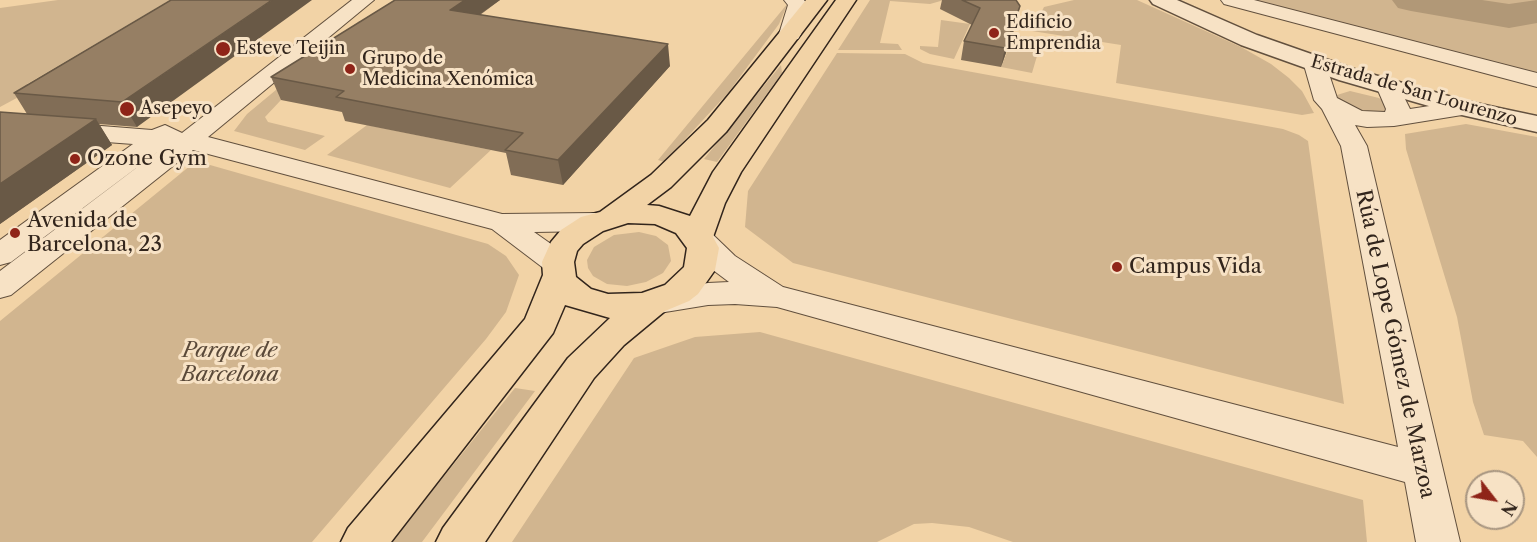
<!DOCTYPE html>
<html>
<head>
<meta charset="utf-8">
<style>
  body { margin:0 }
  #map { position:relative; width:1537px; height:542px; overflow:hidden; background:#f2d3a6; font-family:"Libre Caslon Text",serif }
  canvas { display:block }
  .north { position:absolute; left:1465px; top:470px; width:60px; height:60px; box-sizing:border-box; background:#f7e2c5; border:2px solid #a89681; border-radius:50%; rotate:121deg; font-size:16px; font-weight:700; line-height:24px; text-align:center; color:#32251c }
  .north::after { content:''; display:block; margin:auto; width:21px; height:27px; background:#8f2418; clip-path:polygon(50% 0,100% 100%,50% 72%,0 100%) }
</style>
</head>
<body>
<div id="map">
<canvas width="1537" height="542"></canvas>
<div class="north">N</div>
</div>
<script>
const ctx = document.querySelector('canvas').getContext('2d');
ctx.lineJoin = 'round';
function fillPath(path, color) { ctx.fillStyle = color; ctx.fill(path, 'evenodd'); }
const shape = rows => new Path2D(rows.map(r => 'M' + r).join(''));
function trace(path, color, width, dash) { ctx.strokeStyle = color; ctx.lineWidth = width; ctx.lineCap = dash ? 'butt' : 'round'; ctx.setLineDash(dash || []); ctx.stroke(path); }
function drawText(font, color, halo, rows, align = 'center') {
  ctx.font = font + ' "Libre Caslon Text",serif'; ctx.lineWidth = 6; ctx.setLineDash([]); ctx.textBaseline = 'middle'; ctx.strokeStyle = halo; ctx.fillStyle = color; for (const [text, x, y, turn = 0] of rows) {
    ctx.save(); ctx.translate(x, y); ctx.rotate((+turn || 0) * Math.PI / 180); ctx.textAlign = isNaN(turn) ? turn : align; if (halo) ctx.strokeText(text, 0, 0); ctx.fillText(text, 0, 0); ctx.restore();
  }
}
const green = shape([
  [58,0,170,0,27,84,39,86,0,107,0,8],
  [870,0,944,0,930,4,890,1,880,43,898,44,902,50,838,50],
  [1074,0,1137,0,1241,47,1271,64,1289,78,1302,91,1314,113,1302,115,1116,83,1121,45,1032,31,1044,7],
  [1253,0,1537,0,1537,74],
  [788,3,779,24,728,93,664,162,658,160],
  [941,20,970,24,954,59,930,54,920,49,920,46,938,47],
  [359,21,392,28,281,100,265,117,268,122,325,136,305,150,234,131,247,114],
  [1014,35,1042,39,1032,73,1001,67],
  [837,53,905,54,923,63,1283,129,1299,135,1308,141,1344,404,793,263,745,227,748,191],
  [781,65,782,73,717,162,704,159],
  [1350,91,1379,98,1386,103,1389,112,1365,115,1336,99,1337,95],
  [1466,124,1537,137,1537,457,1523,441,1484,435,1473,402,1457,317,1406,149,1405,134],
  [367,125,491,150,450,188,327,155],
  [196,161,488,244,506,256,519,275,506,312,486,339,312,542,0,542,0,321],
  [639,232,656,236,668,245,671,261,663,273,646,282,627,286,607,284,593,276,588,268,587,260,594,247,614,235],
  [760,332,1363,500,1367,542,1013,542,969,527,932,523,914,524,877,542,512,542,634,358,695,337],
  [515,388,535,391,422,542,391,542]
]);
const river = shape([
  [1392,0,1482,0,1509,4,1537,0,1537,23,1509,28,1411,11,1398,8,1392,0]
]);
const minor = shape([
  [352,0,374,0,208,137,502,214,595,213,605,216,610,222,605,228,595,231,534,232,568,256,573,263,568,270,557,273,546,270,492,229,193,150,11,295,0,298,0,271,164,147,11,262,0,265,0,240,133,144,0,134,0,118,152,130,165,125,182,133,352,0],
  [784,0,804,0,808,5,801,34,798,39,790,40,782,39,779,34,788,5,784,0],
  [1221,0,1254,0,1537,73,1537,87,1224,4,1221,0],
  [1315,58,1323,60,1326,65,1337,98,1362,111,1385,112,1386,109,1377,88,1381,83,1389,81,1397,83,1410,109,1462,101,1471,103,1474,108,1471,113,1462,115,1394,126,1367,127,1355,125,1367,146,1460,542,1416,542,1405,482,777,307,735,304,708,305,653,314,641,311,637,303,641,295,653,292,708,283,729,282,713,270,682,237,686,230,697,228,708,230,735,256,783,287,1398,447,1341,146,1322,109,1314,100,1304,65,1307,60,1315,58]
]);
const tertiary = shape([
  [1150,0,1177,0,1257,35,1357,70,1466,101,1537,116,1537,132,1453,113,1339,80,1241,45,1153,4,1150,0]
]);
const primary = shape([
  [806,0,827,0,726,132,671,187,647,205,659,206,690,216,713,172,836,0,856,0,741,172,725,203,713,237,719,248,715,270,698,294,689,301,665,311,624,345,594,378,485,542,436,542,443,528,568,358,610,318,565,305,553,333,391,542,341,542,348,528,525,319,543,275,542,262,551,242,561,230,581,217,600,212,651,175,708,120,806,0],
  [628,223,655,224,676,233,687,248,684,267,665,285,642,293,608,294,591,289,576,277,574,262,577,251,583,244,603,231,628,223]
]);
const wall = shape([
  [171,0,137,127,99,124,112,145,0,224,0,112,27,114,14,93],
  [395,0,500,0,480,15,670,66,563,185,511,175,506,153,345,121,342,112,281,100,271,77],
  [942,0,1016,0,1016,24,1001,67,961,60,964,41,972,25,940,9]
]);
const shadedWall = shape([
  [272,0,312,0,137,127,122,102],
  [465,0,500,0,456,31,450,10],
  [1020,6,1016,24,1001,67,1005,48],
  [668,44,670,66,563,185,558,160],
  [96,119,112,145,0,224,0,184]
]);
const building = shape([
  [171,0,272,0,122,102,14,93,171,0],
  [395,0,465,0,450,10,668,44,558,160,505,150,523,133,336,97,344,91,271,77,395,0],
  [962,0,1016,0,1020,6,1005,48,964,41,980,8,962,0],
  [0,112,96,119,0,184,0,112]
]);
const markers = [
  [994,33,6,"#8f2418"],
  [223,49,8,"#8f2418"],
  [350,69,6,"#8f2418"],
  [127,109,8,"#8f2418"],
  [75,159,6,"#8f2418"],
  [15,233,6,"#8f2418"],
  [1117,267,6,"#8f2418"]
];
const farPoinames = [
  ["Edificio",1006,23],
  ["Emprendia",1006,44],
  ["Esteve Teijin",236,49],
  ["Grupo de",362,59],
  ["Medicina Xenómica",362,80],
  ["Asepeyo",140,109]
];
const farStreetnames = [
  ["Estrada de San Lourenzo",1414,91,16]
];
const poiNames = [
  ["Ozone Gym",87,159],
  ["Avenida de",27,221],
  ["Barcelona, 23",27,245],
  ["Campus Vida",1129,267]
];
const streetNames = [
  ["Rúa de Lope Gómez de Marzoa",1395,344,78]
];
const parkNames = [
  ["Parque de",230,351],
  ["Barcelona",230,375]
];
fillPath(green, '#d1b58f');
fillPath(river, '#b19877');
trace(minor, '#62503e', 2);
trace(tertiary, '#62503e', 3);
trace(primary, '#32251c', 3);
fillPath(minor, '#f7e2c5');
fillPath(tertiary, '#f7e2c5');
fillPath(primary, '#f2d3a6');
fillPath(wall, '#816d56');
fillPath(shadedWall, '#695946');
fillPath(building, '#967f64');
trace(building, '#695946', 1.5);
for (const [x, y, r, color] of markers) { const dot = new Path2D(); dot.arc(x, y, r, 0, 2 * Math.PI); ctx.fillStyle = color; ctx.fill(dot); trace(dot, '#f7e2c5', 2); }
drawText('18px', '#32251c', '#f7e2c5', farPoinames, 'left');
drawText('18px', '#32251c', '#f7e2c5', farStreetnames);
drawText('21px', '#32251c', '#f7e2c5', poiNames, 'left');
drawText('21px', '#32251c', '#f7e2c5', streetNames);
drawText('italic 21px', '#5a4939', '#f7e2c5', parkNames);
</script>
</body>
</html>
